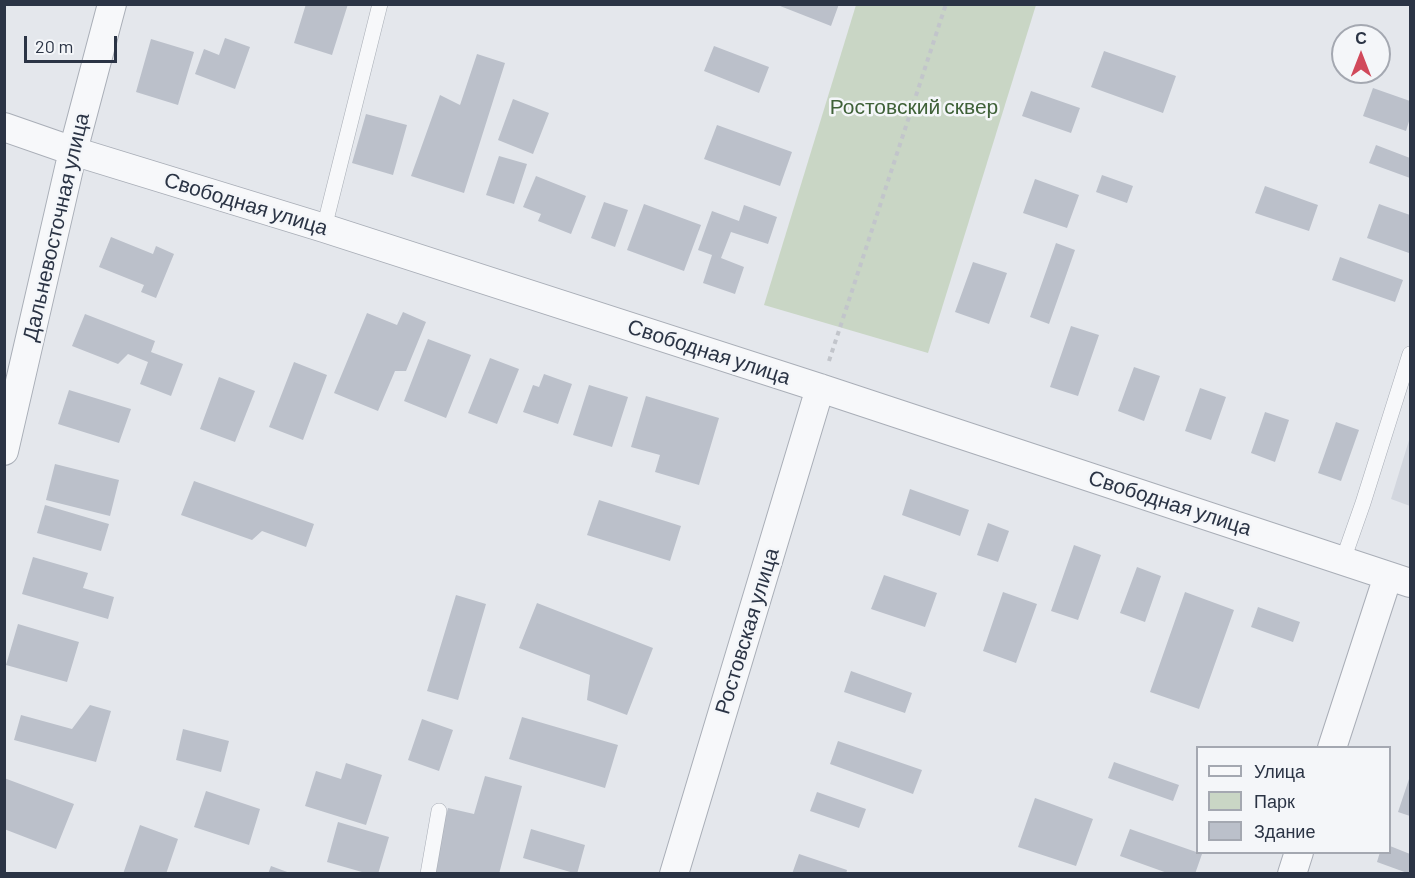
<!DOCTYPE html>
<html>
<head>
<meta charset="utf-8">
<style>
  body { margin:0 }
  #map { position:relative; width:1415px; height:878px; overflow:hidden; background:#e4e7ec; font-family:Barlow,sans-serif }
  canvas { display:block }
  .frame { position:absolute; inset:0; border:6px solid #2b3445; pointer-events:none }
  .legend { position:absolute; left:1196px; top:746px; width:195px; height:108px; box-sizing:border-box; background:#f4f6f9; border:2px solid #a4a8b1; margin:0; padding:8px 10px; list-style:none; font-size:18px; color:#2b3445 }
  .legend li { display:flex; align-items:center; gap:12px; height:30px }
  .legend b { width:30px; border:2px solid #a4a8b1 }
  .north { position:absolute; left:1331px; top:24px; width:60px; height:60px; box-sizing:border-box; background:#f4f6f9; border:2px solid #a4a8b1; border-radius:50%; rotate:0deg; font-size:16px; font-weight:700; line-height:24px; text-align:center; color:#2b3445 }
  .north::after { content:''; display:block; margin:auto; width:21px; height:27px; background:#d1495b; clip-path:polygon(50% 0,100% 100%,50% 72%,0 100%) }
  .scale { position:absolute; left:24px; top:36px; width:93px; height:27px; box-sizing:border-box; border:3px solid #2b3445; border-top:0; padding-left:8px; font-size:18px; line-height:21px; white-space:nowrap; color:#2b3445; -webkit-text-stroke:4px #f4f6f9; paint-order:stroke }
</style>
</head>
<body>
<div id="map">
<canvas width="1415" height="878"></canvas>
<div class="frame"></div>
<ul class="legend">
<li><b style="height:8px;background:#f7f8fa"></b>Улица</li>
<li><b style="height:16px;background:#c9d6c5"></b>Парк</li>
<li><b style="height:16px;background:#bbc0ca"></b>Здание</li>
</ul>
<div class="north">С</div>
<div class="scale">20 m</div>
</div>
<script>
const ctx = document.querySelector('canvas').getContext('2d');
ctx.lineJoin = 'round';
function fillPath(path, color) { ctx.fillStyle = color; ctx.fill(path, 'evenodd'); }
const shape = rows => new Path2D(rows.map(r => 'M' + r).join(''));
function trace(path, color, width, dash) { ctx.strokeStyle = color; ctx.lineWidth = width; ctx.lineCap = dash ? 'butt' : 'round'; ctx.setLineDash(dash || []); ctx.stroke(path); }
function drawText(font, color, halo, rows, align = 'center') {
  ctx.font = font + ' Barlow,sans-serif'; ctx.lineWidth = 5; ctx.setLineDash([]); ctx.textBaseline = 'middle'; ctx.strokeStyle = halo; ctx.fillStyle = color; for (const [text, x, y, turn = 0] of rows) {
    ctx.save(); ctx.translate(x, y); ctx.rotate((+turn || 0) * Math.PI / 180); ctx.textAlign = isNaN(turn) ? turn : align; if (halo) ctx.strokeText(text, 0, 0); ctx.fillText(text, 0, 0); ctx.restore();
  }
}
const built = shape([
  [1410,437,1410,506,1391,499]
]);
const green = shape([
  [856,5,1036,5,928,353,764,305]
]);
const building = shape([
  [306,4,348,4,332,55,294,43],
  [775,4,839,4,831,26],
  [225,38,250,47,235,89,195,74,204,49,219,55],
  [151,39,194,52,178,105,136,92],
  [714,46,769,67,759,93,704,71],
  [1104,51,1176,76,1163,113,1091,87],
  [477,54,505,63,464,193,411,176,440,95,460,105],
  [1373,88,1410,101,1410,118,1406,131,1363,116],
  [1031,91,1080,108,1071,133,1022,116],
  [513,99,549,113,533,154,498,140],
  [366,114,407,125,393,175,352,163],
  [717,125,792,152,780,186,704,159],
  [1376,145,1410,158,1410,178,1369,163],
  [499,156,527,164,514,204,486,195],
  [1102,175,1133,186,1127,203,1096,192],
  [536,176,586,196,571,234,538,221,541,214,523,207],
  [1035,179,1079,195,1067,228,1023,213],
  [1265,186,1318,205,1309,231,1255,213],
  [604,202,628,210,615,247,591,238],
  [644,204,701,225,684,271,627,250],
  [1379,204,1410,215,1409,253,1367,238],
  [744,205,777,217,768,244,731,232,721,258,744,267,735,294,703,283,712,255,698,250,712,211,739,221],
  [111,237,153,254,156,246,174,254,156,298,141,292,144,285,99,267],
  [1056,243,1075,250,1049,324,1030,317],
  [1340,257,1403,280,1395,302,1332,280],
  [973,262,1007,273,989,324,955,312],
  [403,312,426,322,406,371,395,371,378,411,334,393,367,313,397,325],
  [85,314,155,341,151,352,183,364,171,396,140,384,148,362,128,354,118,364,72,346],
  [1071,326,1099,335,1078,396,1050,387],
  [428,339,471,355,446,418,404,401],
  [490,358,519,369,497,424,468,413],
  [294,362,327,375,303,440,269,427],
  [1134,367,1160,376,1144,421,1118,411],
  [544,374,572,384,558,424,523,412,533,385,539,387],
  [219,377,255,391,235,442,200,429],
  [589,385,628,397,612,447,573,435],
  [1200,388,1226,397,1211,440,1185,431],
  [69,390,131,409,119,443,58,424],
  [646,396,719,418,699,485,655,472,660,455,631,447],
  [1265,412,1289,420,1275,462,1251,453],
  [1336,422,1359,430,1341,481,1318,473],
  [55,464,119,480,110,516,46,500],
  [194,481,314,524,306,547,262,531,252,540,181,515],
  [910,489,969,510,960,536,902,515],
  [599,500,681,526,670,561,587,535],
  [45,505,109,524,101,551,37,533],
  [988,523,1009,531,998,562,977,555],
  [1074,545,1101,555,1078,620,1051,611],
  [33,557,88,573,83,588,114,597,108,619,22,594],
  [1137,567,1161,576,1145,622,1120,613],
  [884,575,937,593,925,627,871,609],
  [1003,592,1037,604,1016,663,983,651],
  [1185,592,1234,610,1199,709,1150,692],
  [456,595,486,604,458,700,427,691],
  [537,603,653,648,627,715,587,700,590,675,519,648],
  [1258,607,1300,622,1293,642,1251,627],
  [18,624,79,642,67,682,6,665],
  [851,671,912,693,905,713,844,692],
  [90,705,111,711,96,762,14,740,21,715,72,729],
  [522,717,618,745,605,788,509,759],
  [422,719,453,730,439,771,408,760],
  [183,729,229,741,221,772,176,760],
  [838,741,922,770,913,794,830,764],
  [1114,762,1179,785,1173,801,1108,778],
  [346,763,382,775,366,825,305,806,316,771,341,779],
  [485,776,522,786,499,874,440,874,431,871,448,808,474,814],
  [1410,776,1410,816,1398,812],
  [4,778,74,804,56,849,4,829],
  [206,791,260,809,249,845,194,827],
  [817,792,866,809,859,828,810,811],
  [1035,798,1093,819,1076,866,1018,847],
  [338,822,389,837,378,874,369,874,327,862],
  [140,825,178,839,166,874,123,874],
  [531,829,585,845,577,874,523,858],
  [1130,829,1202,854,1195,874,1170,874,1120,856],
  [1390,846,1410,854,1410,874,1377,862,1380,852,1390,852],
  [799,854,847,870,846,874,792,874],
  [271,866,290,873,290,874,268,874]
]);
const path = shape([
  [829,361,946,4]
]);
const lane = shape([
  [324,228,380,4],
  [1343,560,1363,503,1410,354],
  [428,874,439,811]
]);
const street = shape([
  [4,127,73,151,324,228,820,388,1410,583],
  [4,451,73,151,112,4],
  [1332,748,1388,576],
  [674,874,820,388],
  [1292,874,1299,852]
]);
const parkNames = [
  ["Ростовский сквер",914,107]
];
const streetNames = [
  ["Свободная улица",246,204,17],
  ["Дальневосточная улица",56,227,-77],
  ["Свободная улица",709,352,18],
  ["Свободная улица",1170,503,18],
  ["Ростовская улица",747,631,-73]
];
fillPath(built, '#d2d6de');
fillPath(green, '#c9d6c5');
fillPath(building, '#bbc0ca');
trace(lane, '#a9aeb7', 16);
trace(street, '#a9aeb7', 30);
trace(path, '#c2c5cb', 4, [4.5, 4.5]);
trace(lane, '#f7f8fa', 15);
trace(street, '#f7f8fa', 28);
drawText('21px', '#3f6138', '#f4f6f9', parkNames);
drawText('21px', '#2b3445', '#f4f6f9', streetNames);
</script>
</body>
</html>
